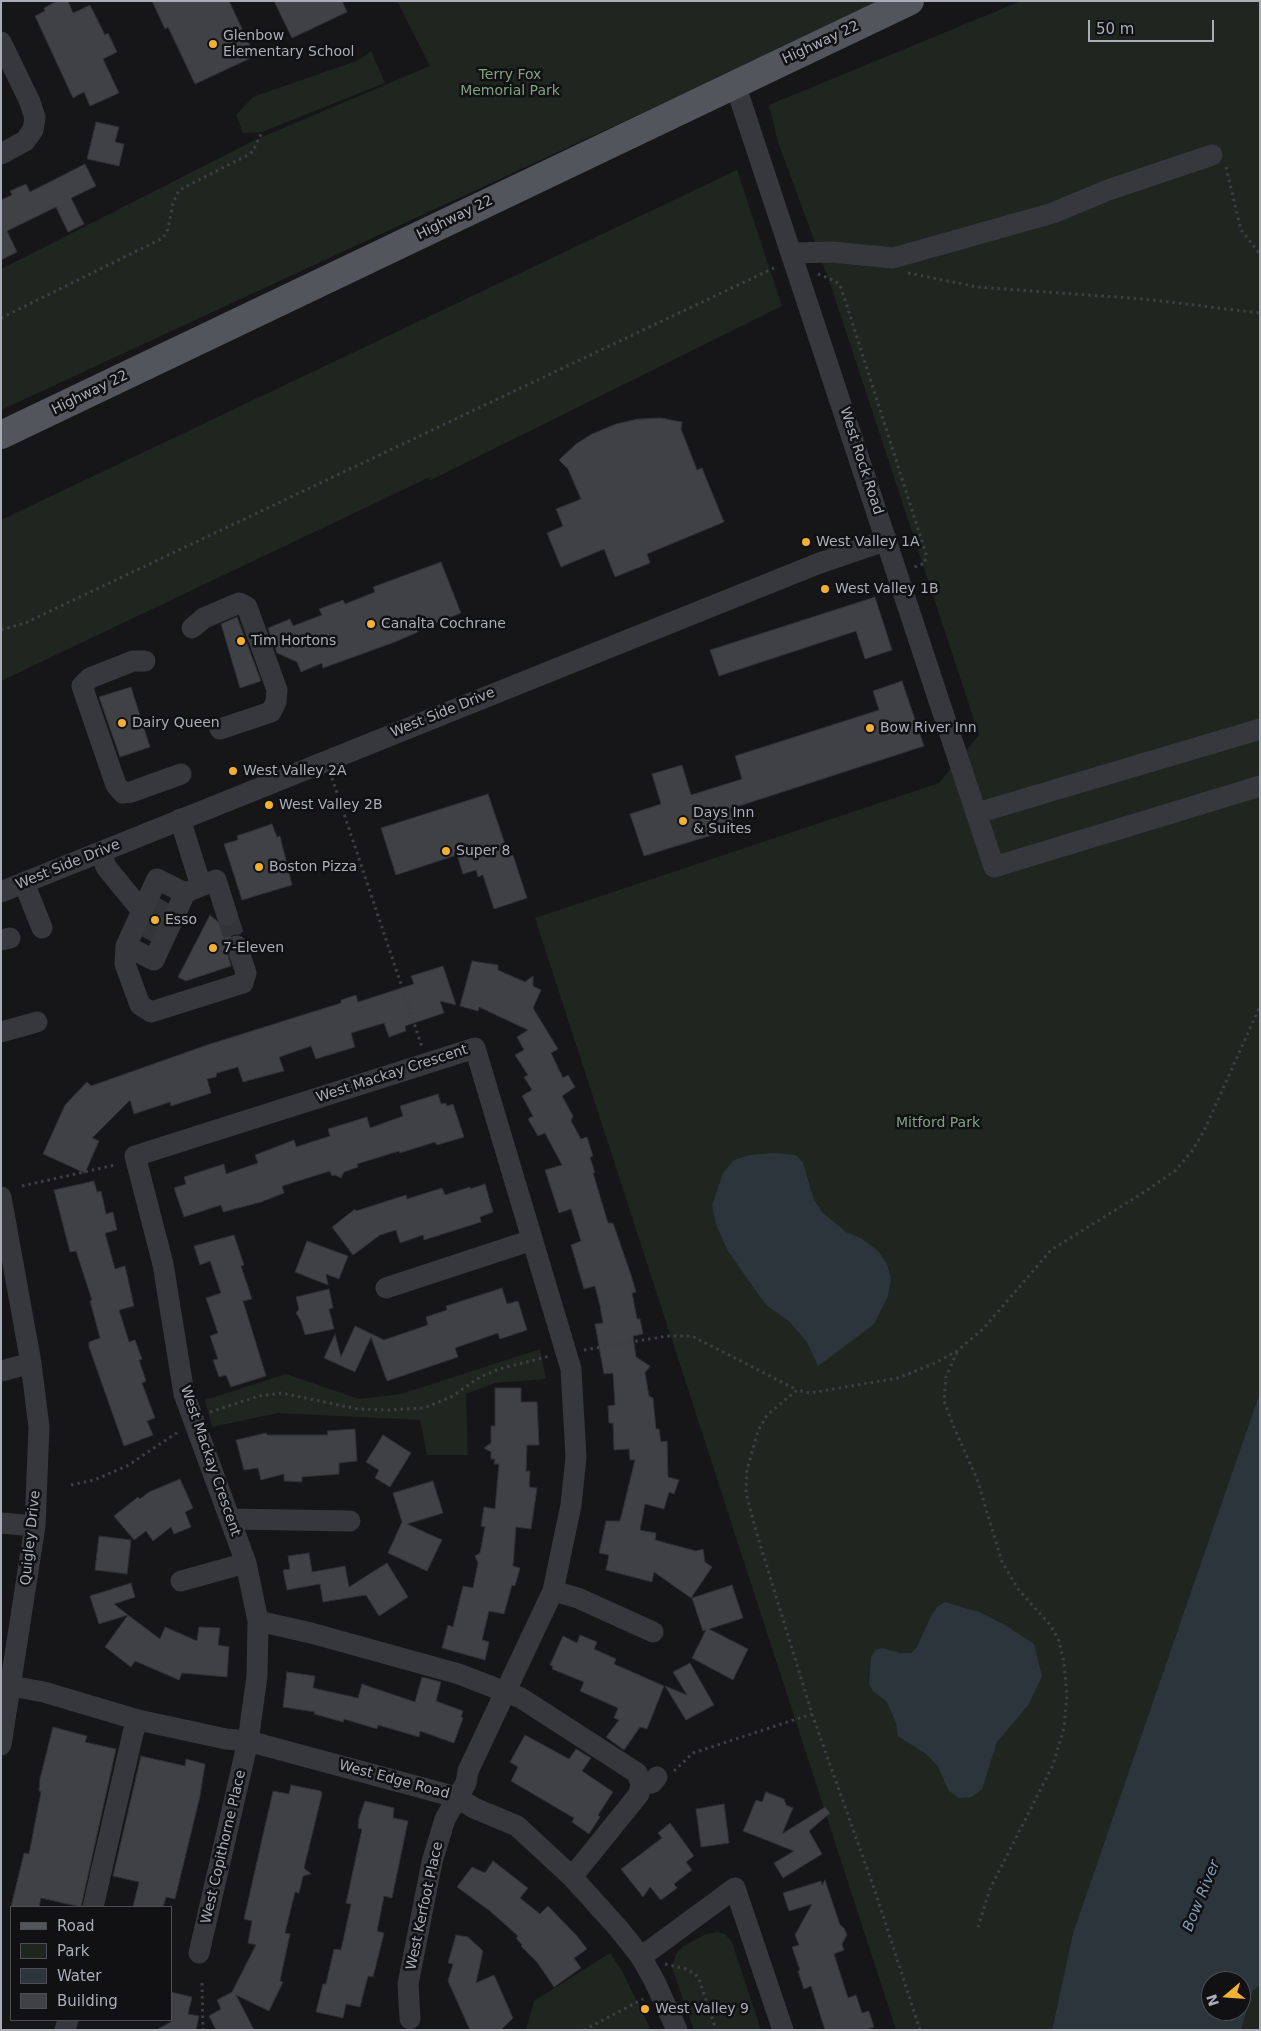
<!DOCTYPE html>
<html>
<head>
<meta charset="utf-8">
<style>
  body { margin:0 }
  #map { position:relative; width:1261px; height:2031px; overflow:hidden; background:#161618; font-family:"DejaVu Sans",sans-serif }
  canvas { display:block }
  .frame { position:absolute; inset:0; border:2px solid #a8adb8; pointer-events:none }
  .legend { position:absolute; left:10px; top:1906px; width:162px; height:115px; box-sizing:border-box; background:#111113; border:1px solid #4d4f55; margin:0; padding:6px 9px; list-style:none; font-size:15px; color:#a8adb8 }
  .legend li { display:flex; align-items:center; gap:10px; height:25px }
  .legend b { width:25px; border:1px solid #4d4f55 }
  .north { position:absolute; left:1201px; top:1971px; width:50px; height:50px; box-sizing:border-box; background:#111113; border:1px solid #4d4f55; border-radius:50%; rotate:252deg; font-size:14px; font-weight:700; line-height:20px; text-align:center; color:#a8adb8 }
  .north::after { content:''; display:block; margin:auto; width:18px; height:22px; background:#f2b134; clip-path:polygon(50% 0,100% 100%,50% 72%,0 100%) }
  .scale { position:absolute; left:1088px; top:20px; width:126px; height:22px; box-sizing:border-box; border:2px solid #a8adb8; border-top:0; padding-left:6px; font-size:15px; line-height:18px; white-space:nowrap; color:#a8adb8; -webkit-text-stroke:4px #111113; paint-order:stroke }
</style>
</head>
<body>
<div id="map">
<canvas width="1261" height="2031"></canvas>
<div class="frame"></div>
<ul class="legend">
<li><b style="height:6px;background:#53555c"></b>Road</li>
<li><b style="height:14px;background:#1e261f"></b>Park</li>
<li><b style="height:14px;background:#2c353c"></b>Water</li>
<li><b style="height:14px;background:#404145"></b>Building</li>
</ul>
<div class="north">N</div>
<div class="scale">50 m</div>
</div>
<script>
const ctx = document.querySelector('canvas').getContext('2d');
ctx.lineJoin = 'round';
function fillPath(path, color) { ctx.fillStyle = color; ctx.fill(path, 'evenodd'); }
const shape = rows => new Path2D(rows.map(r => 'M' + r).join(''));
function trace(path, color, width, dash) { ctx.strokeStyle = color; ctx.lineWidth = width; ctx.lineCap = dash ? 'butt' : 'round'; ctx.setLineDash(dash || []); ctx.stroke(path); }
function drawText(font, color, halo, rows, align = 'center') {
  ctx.font = font + ' "DejaVu Sans",sans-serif'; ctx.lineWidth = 5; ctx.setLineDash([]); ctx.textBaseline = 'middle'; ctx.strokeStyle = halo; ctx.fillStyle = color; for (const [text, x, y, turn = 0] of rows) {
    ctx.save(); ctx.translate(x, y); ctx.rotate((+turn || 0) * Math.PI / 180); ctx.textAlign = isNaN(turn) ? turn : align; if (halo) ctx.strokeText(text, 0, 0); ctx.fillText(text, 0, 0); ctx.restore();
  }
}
const green = shape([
  [397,1,884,1,1,410,1,269,255,140,430,66],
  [1021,1,1260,1,1260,1392,1073,1933,1052,2030,896,2030,535,918,939,783,979,735,831,286,778,142,769,105],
  [371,51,385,83,262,132,243,133,236,115,253,97,359,60],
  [737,170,782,306,429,481,430,477,1,681,1,520],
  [540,1349,546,1379,495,1383,466,1394,468,1455,427,1455,420,1420,278,1413,212,1427,205,1400,286,1374,359,1399,401,1394],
  [717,1932,725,1934,732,1942,761,2030,694,2030,672,1968,676,1954,682,1947,704,1935],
  [610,1953,622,1971,650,2028,645,2030,526,2030,534,2001],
  [1260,1985,1260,2030,1241,2030,1252,1992]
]);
const water = shape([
  [773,1153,796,1155,803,1163,814,1200,823,1213,846,1232,861,1238,878,1251,887,1264,891,1278,888,1296,874,1324,818,1366,807,1342,789,1321,766,1305,728,1251,717,1227,712,1206,723,1173,734,1160,750,1155],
  [1260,1392,1260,1985,1252,1992,1241,2030,1052,2030,1073,1933],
  [1211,1981,1241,1981,1241,2011,1211,2011],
  [945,1602,979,1612,1005,1625,1034,1644,1042,1676,1029,1704,997,1742,982,1789,972,1797,959,1798,949,1791,937,1765,926,1754,898,1736,896,1723,887,1702,873,1691,869,1684,871,1657,875,1650,882,1648,900,1653,911,1653,917,1647,931,1616,937,1607]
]);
const building = shape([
  [57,1,68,1,73,13,90,5,105,35,108,33,117,52,103,59,119,93,90,106,84,92,73,98,35,16,45,11,44,8,57,1],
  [152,1,229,1,255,56,195,84,168,27,165,29,152,1],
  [274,1,342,1,347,12,292,38,274,1],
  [96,122,119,127,115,142,124,144,119,166,87,159,96,122],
  [85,164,96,186,71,198,84,224,68,232,56,207,7,231,17,252,1,260,1,200,12,195,10,191,26,184,30,192,85,164],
  [661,418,682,422,681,429,697,470,702,468,724,522,647,554,650,563,615,577,604,549,561,567,547,533,563,526,556,509,581,499,568,469,559,460,576,444,592,434,616,424,638,419,661,418],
  [441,562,461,613,418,630,418,632,395,642,323,668,322,663,301,672,297,662,277,653,268,628,290,619,293,626,322,615,319,609,343,600,345,604,375,592,373,587,441,562],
  [875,597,892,650,865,659,856,631,719,676,710,650,875,597],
  [237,617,261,681,240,688,221,624,237,617],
  [902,681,924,746,730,809,735,828,644,856,630,814,661,804,652,774,682,765,691,795,742,779,735,756,879,710,873,691,902,681],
  [131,687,150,747,120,757,99,697,131,687],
  [488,794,509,856,513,855,527,898,494,909,483,875,478,877,476,870,463,874,457,855,396,875,381,828,488,794],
  [272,824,277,837,280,836,292,885,242,900,224,844,238,840,237,836,272,824],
  [210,915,224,927,231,927,237,922,241,934,233,934,225,944,231,966,186,981,178,977,210,915],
  [472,961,498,965,498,970,525,982,533,976,533,986,541,990,533,1008,558,1049,551,1053,563,1078,568,1075,575,1087,562,1096,573,1116,571,1121,581,1139,587,1137,593,1156,590,1157,595,1173,593,1173,608,1223,613,1223,631,1275,636,1292,632,1293,637,1319,640,1319,643,1334,633,1336,636,1357,650,1366,645,1373,649,1396,653,1398,656,1429,659,1429,661,1442,667,1441,668,1477,679,1480,674,1494,669,1492,664,1509,645,1504,640,1530,656,1533,655,1540,696,1551,703,1549,705,1562,712,1567,691,1598,654,1572,652,1582,606,1570,609,1555,599,1553,606,1521,620,1521,635,1460,630,1460,629,1449,614,1450,613,1423,609,1423,608,1406,615,1405,613,1373,604,1374,595,1324,603,1323,600,1306,595,1286,584,1289,571,1245,581,1241,571,1209,559,1213,545,1170,562,1165,545,1133,538,1136,528,1119,533,1116,522,1096,532,1090,524,1077,528,1075,515,1055,524,1050,517,1037,528,1030,479,1007,478,1011,460,1006,472,961],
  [443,966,456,1005,440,1001,444,1013,405,1026,406,1031,389,1037,384,1023,351,1033,355,1047,316,1059,311,1046,279,1057,284,1071,265,1076,243,1082,238,1067,217,1073,216,1077,207,1079,211,1093,171,1106,170,1102,134,1114,130,1100,92,1138,99,1141,85,1173,43,1154,65,1105,87,1082,91,1086,207,1045,341,1003,341,1000,356,995,358,1002,414,984,411,976,443,966],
  [438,1094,441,1104,446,1103,447,1106,453,1104,464,1137,437,1145,435,1142,400,1153,399,1151,357,1164,358,1167,344,1172,341,1178,335,1175,332,1176,330,1171,282,1186,284,1193,261,1202,223,1212,221,1205,184,1217,174,1188,186,1184,184,1177,224,1164,226,1174,258,1163,255,1155,294,1140,296,1147,330,1136,328,1129,367,1117,370,1128,403,1116,400,1106,438,1094],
  [94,1181,97,1192,101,1191,106,1214,113,1212,117,1230,105,1233,115,1269,125,1266,134,1306,119,1310,129,1342,135,1340,142,1359,139,1360,146,1381,142,1383,155,1418,147,1421,153,1435,124,1446,89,1347,89,1342,100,1338,90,1301,92,1300,76,1251,70,1252,54,1190,94,1181],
  [485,1184,493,1212,480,1217,481,1222,424,1240,423,1235,400,1243,396,1230,380,1235,353,1255,332,1227,355,1209,356,1211,406,1195,407,1199,442,1188,445,1195,470,1187,470,1189,485,1184],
  [234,1235,244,1265,241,1266,252,1299,243,1301,266,1376,231,1387,226,1375,219,1377,213,1360,218,1359,210,1336,218,1333,206,1298,221,1293,210,1261,200,1265,194,1246,234,1235],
  [307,1241,348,1256,339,1279,326,1274,328,1285,295,1272,307,1241],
  [502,1288,507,1304,518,1301,527,1330,500,1339,498,1333,455,1348,458,1357,387,1381,371,1337,355,1372,324,1358,335,1334,341,1357,355,1326,384,1340,428,1325,426,1317,447,1310,446,1306,502,1288],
  [329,1289,333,1308,329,1309,334,1329,305,1335,301,1321,296,1313,299,1309,296,1297,329,1289],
  [495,1388,521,1388,521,1402,537,1402,539,1445,527,1445,526,1471,530,1471,529,1487,537,1488,531,1529,516,1527,513,1566,520,1568,515,1586,512,1585,504,1614,489,1611,482,1640,489,1642,485,1660,442,1648,448,1625,453,1627,463,1586,473,1588,478,1563,475,1556,480,1553,485,1527,481,1526,484,1507,495,1509,499,1464,494,1464,495,1459,491,1459,491,1452,484,1448,491,1443,491,1426,495,1426,495,1388],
  [355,1429,357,1461,339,1463,339,1474,302,1477,302,1482,284,1481,284,1474,261,1480,258,1468,244,1470,236,1440,266,1433,267,1435,328,1435,327,1431,355,1429],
  [383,1435,411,1453,390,1487,375,1478,379,1470,366,1462,383,1435],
  [180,1479,193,1508,185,1512,191,1527,174,1534,171,1527,153,1541,146,1531,134,1540,114,1516,138,1497,140,1499,149,1492,180,1479],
  [433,1481,443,1513,407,1524,442,1540,427,1571,388,1553,402,1522,393,1493,433,1481],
  [99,1536,131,1540,127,1574,95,1570,99,1536],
  [309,1553,312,1572,345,1566,349,1587,387,1563,408,1597,379,1616,366,1595,323,1602,320,1584,287,1590,283,1570,290,1569,288,1556,309,1553],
  [131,1583,135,1597,114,1604,128,1615,99,1624,90,1596,131,1583],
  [732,1585,743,1618,709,1629,748,1649,733,1680,692,1658,706,1630,703,1631,692,1598,732,1585],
  [128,1615,160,1639,165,1627,197,1641,199,1627,220,1628,218,1645,229,1647,227,1677,182,1673,179,1680,135,1661,131,1667,105,1647,128,1615],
  [580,1635,597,1642,594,1649,616,1659,614,1664,664,1686,647,1729,640,1727,624,1750,606,1737,619,1720,614,1718,618,1708,580,1691,584,1682,552,1669,553,1666,550,1665,563,1636,577,1643,580,1635],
  [690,1663,714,1705,686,1720,665,1686,687,1695,673,1672,690,1663],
  [287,1672,315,1676,313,1688,358,1698,362,1684,415,1702,422,1677,441,1682,436,1701,463,1711,461,1717,463,1718,454,1743,420,1731,419,1737,378,1725,377,1729,344,1719,343,1722,314,1714,315,1712,283,1707,287,1672],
  [53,1727,87,1736,85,1742,116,1749,81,1907,41,1898,39,1907,11,1907,24,1853,29,1854,41,1792,39,1791,40,1779,53,1727],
  [525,1735,569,1759,576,1749,591,1758,582,1771,613,1792,598,1815,600,1817,589,1834,572,1822,574,1818,511,1781,518,1767,510,1762,525,1735],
  [141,1756,185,1766,186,1759,205,1764,200,1796,175,1899,166,1897,163,1907,133,1907,139,1882,113,1876,141,1756],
  [291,1785,321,1791,322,1794,304,1868,311,1874,303,1876,299,1893,295,1892,285,1933,290,1934,280,1981,283,1982,269,2011,236,1995,254,2030,216,2030,209,2016,221,2009,217,2000,232,1992,256,1945,248,1943,252,1921,244,1919,273,1791,289,1794,291,1785],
  [766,1792,784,1799,786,1805,793,1808,782,1834,825,1807,830,1813,809,1831,822,1854,783,1878,774,1863,794,1851,743,1831,756,1800,762,1802,766,1792],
  [365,1801,394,1808,393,1818,408,1821,392,1898,384,1896,377,1931,384,1933,373,1977,368,1976,360,2007,346,2004,343,2018,316,2012,323,1984,326,1984,334,1949,341,1950,351,1904,346,1903,362,1829,358,1828,359,1818,365,1801],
  [724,1804,729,1843,701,1847,696,1809,724,1804],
  [670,1823,694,1856,686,1862,692,1870,674,1884,677,1888,661,1900,650,1887,643,1897,621,1869,662,1838,658,1833,670,1823],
  [493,1861,528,1888,520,1898,540,1914,548,1906,577,1936,587,1949,574,1958,581,1968,554,1987,537,1962,521,1946,522,1945,516,1938,518,1936,490,1911,457,1887,472,1867,485,1873,493,1861],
  [825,1880,840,1925,844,1928,847,1935,842,1944,844,1950,834,1954,848,1998,856,1995,862,2013,869,2011,874,2027,865,2030,825,2030,811,1986,804,1989,798,1971,800,1970,792,1947,799,1945,795,1935,812,1904,789,1911,783,1893,821,1881,822,1885,825,1880],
  [456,1935,468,1937,483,1951,476,1983,494,1975,513,2018,501,2030,470,2030,448,1981,453,1964,448,1963,456,1935],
  [171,1992,192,1997,188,2014,199,2016,196,2030,156,2030,171,2022,171,1992]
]);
const minorTunnel = shape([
  [154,907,166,914],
  [227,915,237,946],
  [145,926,157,933]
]);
const path = shape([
  [1226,167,1241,230,1260,254],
  [908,273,977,287,1144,299,1260,313],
  [818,274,835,281,840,285,847,306,926,554,925,563,914,567],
  [1,318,163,238,168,229,173,203,179,190,248,155,253,151,262,132],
  [1,630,25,623,776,267],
  [332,778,422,1047],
  [22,1186,115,1165],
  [584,1350,667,1336,692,1336,797,1390],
  [957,1352,946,1377,944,1401,953,1425,977,1479,1002,1562,1018,1589,1051,1626,1059,1641,1064,1663,1067,1695,1064,1728,1053,1765,990,1889,978,1927],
  [210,1412,259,1396,282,1393,358,1409,388,1410,424,1408,451,1397,480,1377,499,1369,550,1356],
  [71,1485,94,1480,127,1466,178,1432],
  [674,1771,693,1753,812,1714],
  [665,1964,686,1969,695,1974,699,1979,716,2030],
  [202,1983,203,2030],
  [584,2030,643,1999],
  [920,2030,875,1891,812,1714,756,1531,746,1493,747,1470,758,1431,767,1415,797,1390,810,1393,898,1378,935,1363,957,1351,984,1328,1051,1250,1146,1191,1176,1170,1192,1151,1204,1131,1260,1006]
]);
const minor = shape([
  [1,42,30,102,35,118,33,130,25,141,1,154],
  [735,84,994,867,1260,786],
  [792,253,832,252,893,258,1053,213,1108,190,1212,155],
  [192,628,204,618,239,603,247,607,277,690,276,702,271,712,220,729],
  [145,661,133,661,90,678,82,686,116,785,123,793,131,792,181,774],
  [977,813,1260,729],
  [180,819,201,886,185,893],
  [101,852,106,867,142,911,126,946,154,960,185,893,157,879,142,911],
  [24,883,42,928],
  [201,886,216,880,227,915],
  [1,892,817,564,887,540],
  [1,940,10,938],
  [126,946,125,964,140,1005,151,1012,243,983,246,973,237,946],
  [1,1032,37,1022],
  [1,1197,31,1363,39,1427,35,1526,1,1745],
  [386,1288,532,1240],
  [1,1371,31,1363],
  [231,1519,350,1521],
  [1,1523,35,1526],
  [181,1581,246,1563],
  [553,1591,578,1598,653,1632],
  [258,1621,311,1633,459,1674,521,1698,637,1773,641,1784],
  [11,1686,44,1692,138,1720,226,1739,248,1741,456,1797,474,1808,517,1826,572,1877,619,1929,641,1957,654,1980,677,2030],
  [572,1877,639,1794,641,1784,652,1783,657,1777],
  [93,1907,133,1733,138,1720],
  [199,1953,248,1741,257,1676,258,1621,246,1563,184,1394,163,1264,135,1156,475,1048,571,1369,576,1457,571,1505,553,1591,468,1771,466,1783,445,1819,432,1862,408,1984,410,2019],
  [641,1957,735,1888,783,2030],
  [65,2030,68,2020]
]);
const major = shape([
  [1,435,910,1]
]);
const markers = [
  [213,44,5,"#f2b134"],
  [806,542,5,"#f2b134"],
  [825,589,5,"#f2b134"],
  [371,624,5,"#f2b134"],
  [241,641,5,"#f2b134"],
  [122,723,5,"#f2b134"],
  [870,728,5,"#f2b134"],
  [233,771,5,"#f2b134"],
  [269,805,5,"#f2b134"],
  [683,821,5,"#f2b134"],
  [446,851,5,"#f2b134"],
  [259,867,5,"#f2b134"],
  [155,920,5,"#f2b134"],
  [213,948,5,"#f2b134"],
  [645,2009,5,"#f2b134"]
];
const poiNames = [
  ["Glenbow",223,36],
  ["Elementary School",223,52],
  ["West Valley 1A",816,542],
  ["West Valley 1B",835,589],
  ["Canalta Cochrane",381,624],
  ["Tim Hortons",251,641],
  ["Dairy Queen",132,723],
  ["Bow River Inn",880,728],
  ["West Valley 2A",243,771],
  ["West Valley 2B",279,805],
  ["Days Inn",693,813],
  ["& Suites",693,829],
  ["Super 8",456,851],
  ["Boston Pizza",269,867],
  ["Esso",165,920],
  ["7-Eleven",223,948],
  ["West Valley 9",655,2009]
];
const streetNames = [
  ["Highway 22",821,43,-25],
  ["Highway 22",455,218,-26],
  ["Highway 22",90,393,-26],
  ["West Rock Road",861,461,72],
  ["West Side Drive",443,713,-22],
  ["West Side Drive",68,865,-22],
  ["West Mackay Crescent",392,1074,-18],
  ["West Mackay Crescent",210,1461,71],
  ["Quigley Drive",31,1538,-84],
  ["West Edge Road",394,1780,15],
  ["West Copithorne Place",224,1847,-77],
  ["West Kerfoot Place",425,1906,-78]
];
const parkNames = [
  ["Terry Fox",510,75],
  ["Memorial Park",510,91],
  ["Mitford Park",938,1123]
];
const waterNames = [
  ["Bow River",1202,1896,-68]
];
fillPath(green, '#1e261f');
fillPath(water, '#2c353c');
fillPath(building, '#404145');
trace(building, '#303034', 1);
trace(minorTunnel, '#333438', 21, [21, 11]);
trace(path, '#3d3f44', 3, [2.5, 4]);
trace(minor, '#37383d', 21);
trace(major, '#53555c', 28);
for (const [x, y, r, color] of markers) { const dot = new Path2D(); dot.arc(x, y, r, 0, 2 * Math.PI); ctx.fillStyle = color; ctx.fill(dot); trace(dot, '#111113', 2); }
drawText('14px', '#a8adb8', '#111113', poiNames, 'left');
drawText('14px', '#a8adb8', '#111113', streetNames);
drawText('14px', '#7fa381', '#111113', parkNames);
drawText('italic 15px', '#7f9bb3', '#111113', waterNames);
</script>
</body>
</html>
